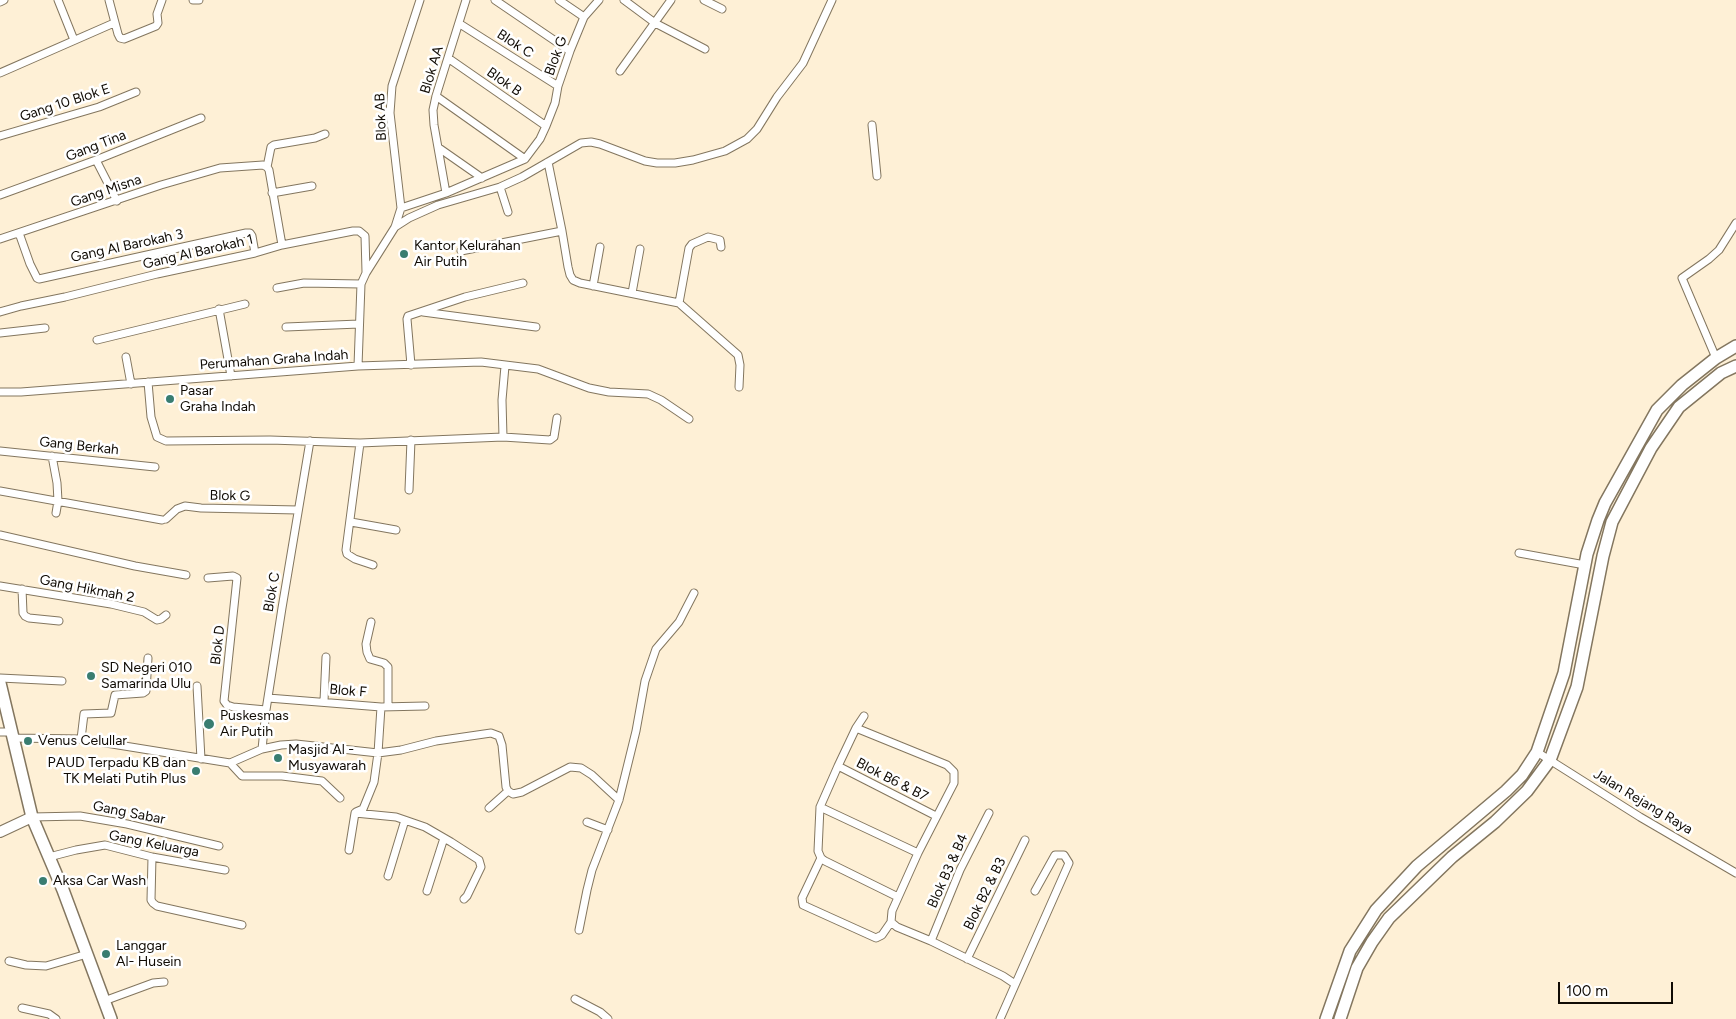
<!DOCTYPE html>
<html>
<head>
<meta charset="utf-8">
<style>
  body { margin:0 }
  #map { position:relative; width:1736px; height:1019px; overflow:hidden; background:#fef0d6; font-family:Figtree,sans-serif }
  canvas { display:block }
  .scale { position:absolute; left:1558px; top:982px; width:115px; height:22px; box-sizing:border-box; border:2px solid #100b04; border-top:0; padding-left:6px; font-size:15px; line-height:18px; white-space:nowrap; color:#100b04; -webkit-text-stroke:4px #fff; paint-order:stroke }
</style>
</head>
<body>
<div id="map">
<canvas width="1736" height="1019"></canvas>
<div class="scale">100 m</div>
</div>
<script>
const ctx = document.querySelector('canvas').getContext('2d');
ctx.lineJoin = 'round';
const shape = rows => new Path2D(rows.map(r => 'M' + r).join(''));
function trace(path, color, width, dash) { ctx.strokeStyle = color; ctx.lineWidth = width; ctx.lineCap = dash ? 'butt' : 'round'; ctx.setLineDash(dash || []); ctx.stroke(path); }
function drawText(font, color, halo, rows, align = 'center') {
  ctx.font = font + ' Figtree,sans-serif'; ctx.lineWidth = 5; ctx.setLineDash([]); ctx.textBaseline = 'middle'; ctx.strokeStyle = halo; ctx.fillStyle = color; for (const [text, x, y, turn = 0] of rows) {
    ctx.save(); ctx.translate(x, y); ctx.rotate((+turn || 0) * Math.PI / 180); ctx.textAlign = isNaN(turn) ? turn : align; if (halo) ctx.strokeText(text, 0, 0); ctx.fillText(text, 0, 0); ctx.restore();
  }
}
const street = shape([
  [58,0,74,40],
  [109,0,118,34,120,38,124,39,156,26,158,23,157,14,162,0],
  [193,0,199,0],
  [495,0,570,51],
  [559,0,584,17],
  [624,0,655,23,705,49],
  [704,0,722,9],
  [0,2,4,0],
  [460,24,558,86],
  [448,58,546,126],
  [620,71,671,0],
  [0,73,114,23],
  [436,96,525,159],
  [872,125,877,176],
  [0,136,99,107,136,92],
  [439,148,482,178],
  [96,160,117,201],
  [548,162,562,231,568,267,570,275,573,280,580,283,679,303,689,248,692,244,708,237,720,240,721,247],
  [267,167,271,147,274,145,315,138,325,134],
  [500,187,508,212],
  [272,193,312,186],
  [446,193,434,125,433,110,436,96,466,0],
  [0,195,96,160,201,118],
  [401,208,390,113,392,86,420,0],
  [395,227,409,218,438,205,500,187,522,177,581,143,591,142,600,144,645,161,657,163,675,163,693,160,725,151,747,139,757,129,777,97,803,63,832,0],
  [19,233,30,264,37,278,39,279,246,233,250,233,252,236,255,253],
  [0,239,161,185,220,168,263,165,267,167,269,170,282,245],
  [461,251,562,231],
  [593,286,600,247],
  [277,288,304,283,361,284],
  [632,293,640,249],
  [679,303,738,355,740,365,739,387],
  [219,309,231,376],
  [0,312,21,306,65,297,157,274,255,253,282,245,353,231,359,231,365,236,366,272],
  [423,312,536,327],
  [286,327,359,324],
  [0,333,45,328],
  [97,340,245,304],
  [126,357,131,384],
  [1716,358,1682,278,1709,259,1719,250,1736,223],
  [411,365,407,319,408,316,465,297,523,283],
  [358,366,481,362,538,369,589,388,609,392,648,394,661,400,689,419],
  [148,382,151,417,157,437,166,441,270,440,360,443,503,437,550,440,554,437,557,418],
  [0,392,21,392,358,366,361,284,366,273,395,227,401,208,446,193,525,159,540,139,546,126,555,103,558,86,570,51,584,17,599,0],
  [503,437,502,400,505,366],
  [360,443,346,550,347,554,355,559,373,565],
  [0,451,155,467],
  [52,456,57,483,58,501,56,513],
  [409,490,411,440],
  [0,491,162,520],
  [166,519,177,509,185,506,201,508,298,510],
  [351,522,396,530],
  [0,535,135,566,186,575],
  [1519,553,1585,565],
  [208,578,233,576,237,578,224,701,227,705,233,707,266,710],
  [0,586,111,604,144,612,157,620,161,619,166,615],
  [22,589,23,613,25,616,29,618,59,621],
  [371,622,366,644,367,652,370,659,384,663,388,667,388,706],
  [0,678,62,681],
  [197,686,201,759],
  [268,698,381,707,425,706],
  [324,701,326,657],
  [864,716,856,728,838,766,820,807,818,851,821,858,825,861,898,897],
  [856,728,947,765,954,772,954,783,918,853,892,911,891,922,897,927,931,941,1003,976,1015,984],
  [0,732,12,732],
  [13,738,81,739,230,763,262,749,281,745,296,744,378,753,401,750,436,741,491,733,499,736,502,745,506,787,508,791,513,794,522,792,570,767,581,768,592,775,619,800],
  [81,739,84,714,111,713,115,695,143,693,146,691,148,658],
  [262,749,266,710,282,608,310,441],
  [1537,752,1640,817,1736,873],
  [230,763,242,776,282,776,322,781,340,798],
  [838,766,936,816],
  [820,807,918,853],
  [489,808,508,791],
  [356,812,363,809,374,782,378,753,381,707],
  [355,813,396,817,425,827,451,842,479,860,481,867,467,896,464,899],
  [32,817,80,816,127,824,219,846],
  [587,822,608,830],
  [349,850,355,813],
  [49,857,76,850,105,845,152,857,225,870],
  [152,857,151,900,153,903,157,906,242,925],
  [821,858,802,898,803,905,876,938,882,935,891,922],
  [388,876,405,820],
  [427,891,444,838],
  [579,930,587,890,592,870,619,800,636,731,645,681,656,649,679,622,694,593],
  [931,941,960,870,989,813],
  [967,959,1025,840],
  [9,961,26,965,46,966,87,954],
  [575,999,600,1012,608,1019],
  [104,1001,153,983,164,982],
  [22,1008,49,1014,56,1019],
  [1000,1019,1069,863,1064,855,1055,855,1035,891]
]);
const secondary = shape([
  [0,832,32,817]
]);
const primary = shape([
  [0,683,32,817,63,890,111,1019],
  [1326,1019,1350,951,1376,910,1417,866,1506,791,1522,775,1537,752,1564,673,1587,554,1598,520,1605,503,1657,410,1682,385,1716,358,1736,346],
  [1340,1019,1357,968,1372,942,1389,918,1452,857,1495,822,1527,791,1550,760,1577,687,1603,556,1612,522,1651,448,1679,407,1721,373,1736,366]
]);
const markers = [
  [404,254,5,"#397d71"],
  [170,399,5,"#397d71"],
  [91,676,5,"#397d71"],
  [209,724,6,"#397d71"],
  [28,741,5,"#397d71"],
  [278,758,5,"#397d71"],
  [196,771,5,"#397d71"],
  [43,881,5,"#397d71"],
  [106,954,5,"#397d71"]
];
const streetNames = [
  ["Blok C",515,44,33],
  ["Blok G",556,56,-70],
  ["Blok AA",432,70,-73],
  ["Blok B",504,82,35],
  ["Gang 10 Blok E",65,103,-18],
  ["Blok AB",381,117,-92],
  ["Gang Tina",96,146,-21],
  ["Gang Misna",106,191,-19],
  ["Gang Al Barokah 3",127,246,-12],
  ["Gang Al Barokah 1",198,252,-13],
  ["Perumahan Graha Indah",274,360,-4],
  ["Gang Berkah",79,446,6],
  ["Blok G",230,496,1],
  ["Gang Hikmah 2",87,589,11],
  ["Blok C",272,592,-80],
  ["Blok D",218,645,-83],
  ["Blok F",348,691,5],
  ["Blok B6 & B7",892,780,27],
  ["Jalan Rejang Raya",1643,802,31],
  ["Gang Sabar",129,813,11],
  ["Gang Keluarga",154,844,11],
  ["Blok B3 & B4",948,871,-66],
  ["Blok B2 & B3",985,894,-64]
];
const poiNames = [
  ["Kantor Kelurahan",414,246],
  ["Air Putih",414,262],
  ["Pasar",180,391],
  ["Graha Indah",180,407],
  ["SD Negeri 010",101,668],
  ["Samarinda Ulu",101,684],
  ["Puskesmas",220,716],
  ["Air Putih",220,732],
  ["Venus Celullar",38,741],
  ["Masjid Al -",288,750],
  ["Musyawarah",288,766],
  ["PAUD Terpadu KB dan",186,763,"right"],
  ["TK Melati Putih Plus",186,779,"right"],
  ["Aksa Car Wash",53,881],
  ["Langgar",116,946],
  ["Al- Husein",116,962]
];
trace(street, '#83765f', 9);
trace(secondary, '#83765f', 12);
trace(primary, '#83765f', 14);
trace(street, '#fff', 7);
trace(secondary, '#fff', 10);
trace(primary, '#fff', 11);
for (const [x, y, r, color] of markers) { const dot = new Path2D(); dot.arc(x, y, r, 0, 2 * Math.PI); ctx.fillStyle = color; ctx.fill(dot); trace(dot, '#fff', 2); }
drawText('14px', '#100b04', '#fff', streetNames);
drawText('14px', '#100b04', '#fff', poiNames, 'left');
</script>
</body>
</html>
